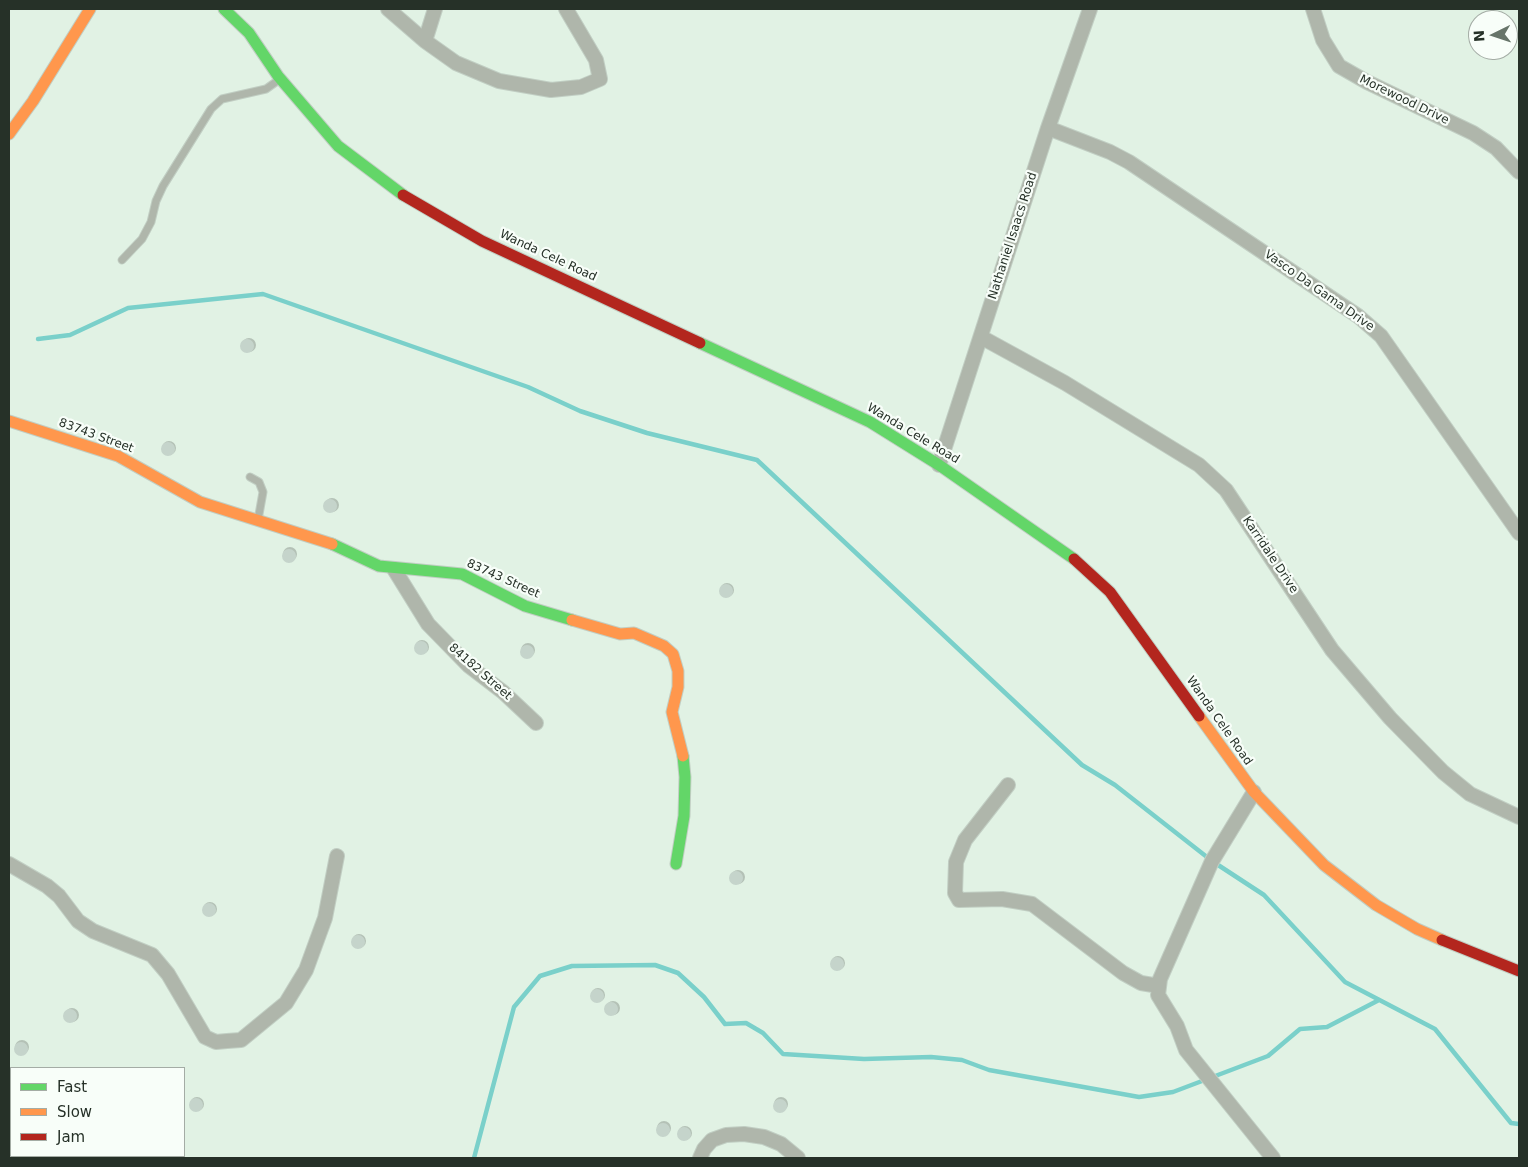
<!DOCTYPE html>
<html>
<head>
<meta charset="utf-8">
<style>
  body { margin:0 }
  #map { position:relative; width:1528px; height:1167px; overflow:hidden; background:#e1f2e4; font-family:"DejaVu Sans",sans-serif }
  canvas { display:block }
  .frame { position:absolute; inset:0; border:10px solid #263128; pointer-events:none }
  .legend { position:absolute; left:10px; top:1067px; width:175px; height:90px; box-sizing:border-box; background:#f8fef9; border:1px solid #a4aca5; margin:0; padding:6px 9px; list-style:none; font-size:15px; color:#263128 }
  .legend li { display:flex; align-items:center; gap:10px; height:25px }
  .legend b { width:25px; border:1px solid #a4aca5 }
  .north { position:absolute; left:1468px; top:10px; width:50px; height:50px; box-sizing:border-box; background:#f8fef9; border:1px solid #a4aca5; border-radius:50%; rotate:266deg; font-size:14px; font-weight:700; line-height:20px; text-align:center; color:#263128 }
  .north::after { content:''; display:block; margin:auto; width:18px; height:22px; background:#67756a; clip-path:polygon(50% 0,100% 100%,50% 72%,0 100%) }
</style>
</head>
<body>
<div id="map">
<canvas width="1528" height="1167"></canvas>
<div class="frame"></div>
<ul class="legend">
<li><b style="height:6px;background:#63d668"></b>Fast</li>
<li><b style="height:6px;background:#ff974d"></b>Slow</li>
<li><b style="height:6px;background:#b3261e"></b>Jam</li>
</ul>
<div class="north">N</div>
</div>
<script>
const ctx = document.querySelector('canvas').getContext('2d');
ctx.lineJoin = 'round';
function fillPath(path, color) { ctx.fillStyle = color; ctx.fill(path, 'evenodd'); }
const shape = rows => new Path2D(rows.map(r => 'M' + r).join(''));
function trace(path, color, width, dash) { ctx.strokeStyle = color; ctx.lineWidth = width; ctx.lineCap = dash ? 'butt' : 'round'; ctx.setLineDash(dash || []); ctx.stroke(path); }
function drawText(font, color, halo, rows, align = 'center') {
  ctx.font = font + ' "DejaVu Sans",sans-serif'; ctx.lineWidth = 4.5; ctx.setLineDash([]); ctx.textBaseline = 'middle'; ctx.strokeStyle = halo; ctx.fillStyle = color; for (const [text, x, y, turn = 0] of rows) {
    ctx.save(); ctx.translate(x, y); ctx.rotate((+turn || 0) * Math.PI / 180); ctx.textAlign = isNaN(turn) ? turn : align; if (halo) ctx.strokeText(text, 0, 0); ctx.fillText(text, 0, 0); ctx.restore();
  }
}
const shadow = shape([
  '242 345a7 7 0 1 1 14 0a7 7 0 1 1-14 0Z',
  '162 448a7 7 0 1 1 14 0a7 7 0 1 1-14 0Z',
  '325 505a7 7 0 1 1 14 0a7 7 0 1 1-14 0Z',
  '283 554a7 7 0 1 1 14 0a7 7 0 1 1-14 0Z',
  '720 590a7 7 0 1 1 14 0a7 7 0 1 1-14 0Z',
  '415 647a7 7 0 1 1 14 0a7 7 0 1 1-14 0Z',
  '521 650a7 7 0 1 1 14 0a7 7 0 1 1-14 0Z',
  '731 877a7 7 0 1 1 14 0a7 7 0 1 1-14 0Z',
  '203 909a7 7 0 1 1 14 0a7 7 0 1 1-14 0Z',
  '352 941a7 7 0 1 1 14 0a7 7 0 1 1-14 0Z',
  '831 963a7 7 0 1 1 14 0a7 7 0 1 1-14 0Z',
  '591 995a7 7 0 1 1 14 0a7 7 0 1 1-14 0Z',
  '606 1008a7 7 0 1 1 14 0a7 7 0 1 1-14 0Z',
  '65 1015a7 7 0 1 1 14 0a7 7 0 1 1-14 0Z',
  '15 1047a7 7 0 1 1 14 0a7 7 0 1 1-14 0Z',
  '774 1104a7 7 0 1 1 14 0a7 7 0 1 1-14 0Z',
  '190 1104a7 7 0 1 1 14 0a7 7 0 1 1-14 0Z',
  '657 1128a7 7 0 1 1 14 0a7 7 0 1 1-14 0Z',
  '678 1133a7 7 0 1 1 14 0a7 7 0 1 1-14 0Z'
]);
const stream = shape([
  [38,339,70,335,128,308,263,294,528,387,580,411,647,433,757,460,1082,765,1115,785,1212,861,1264,895,1345,982,1435,1029,1511,1123,1519,1124],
  [474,1158,514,1007,540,976,572,966,655,965,678,973,704,997,725,1024,746,1023,763,1033,783,1054,864,1059,931,1057,962,1060,989,1070,1139,1097,1173,1092,1268,1056,1300,1029,1327,1027,1379,1000]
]);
const building = shape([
  '240 346a7 7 0 1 1 14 0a7 7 0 1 1-14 0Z',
  '161 449a7 7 0 1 1 14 0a7 7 0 1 1-14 0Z',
  '323 506a7 7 0 1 1 14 0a7 7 0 1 1-14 0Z',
  '282 556a7 7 0 1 1 14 0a7 7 0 1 1-14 0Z',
  '719 591a7 7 0 1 1 14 0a7 7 0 1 1-14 0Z',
  '414 648a7 7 0 1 1 14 0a7 7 0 1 1-14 0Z',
  '520 652a7 7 0 1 1 14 0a7 7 0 1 1-14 0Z',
  '729 878a7 7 0 1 1 14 0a7 7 0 1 1-14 0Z',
  '202 910a7 7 0 1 1 14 0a7 7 0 1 1-14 0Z',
  '351 942a7 7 0 1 1 14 0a7 7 0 1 1-14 0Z',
  '830 964a7 7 0 1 1 14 0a7 7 0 1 1-14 0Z',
  '590 996a7 7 0 1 1 14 0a7 7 0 1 1-14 0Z',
  '604 1009a7 7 0 1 1 14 0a7 7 0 1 1-14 0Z',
  '63 1016a7 7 0 1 1 14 0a7 7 0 1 1-14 0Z',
  '14 1049a7 7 0 1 1 14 0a7 7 0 1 1-14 0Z',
  '189 1105a7 7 0 1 1 14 0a7 7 0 1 1-14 0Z',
  '773 1106a7 7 0 1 1 14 0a7 7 0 1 1-14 0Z',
  '656 1130a7 7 0 1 1 14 0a7 7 0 1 1-14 0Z',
  '677 1134a7 7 0 1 1 14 0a7 7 0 1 1-14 0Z'
]);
const lane = shape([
  [122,260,142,239,151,222,156,201,163,186,211,109,222,99,266,89,280,79],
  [250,477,259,482,263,492,258,520]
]);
const street = shape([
  [388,9,425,41,456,63,499,81,551,90,581,87,600,79,596,60,566,9],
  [1313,9,1323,40,1339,66,1367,82,1473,133,1496,148,1519,172],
  [425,41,435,9],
  [1048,128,1110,152,1129,162,1358,316,1381,336,1519,533],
  [981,337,1065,383,1199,465,1226,490,1332,650,1390,718,1443,772,1470,794,1519,817],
  [939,465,1048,128,1090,9],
  [394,569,428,624,469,666,503,692,536,723],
  [1008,785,965,840,956,862,955,893,959,900,1002,899,1032,904,1123,973,1141,983,1159,986],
  [1254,792,1212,861,1160,979,1158,995,1177,1026,1186,1050,1273,1158],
  [9,864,47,886,59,896,78,921,93,931,152,955,168,974,205,1037,216,1042,227,1041,241,1040,286,1003,306,970,325,918,337,856],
  [700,1158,704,1149,712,1140,726,1135,744,1134,764,1137,781,1144,798,1158]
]);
const fast = shape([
  [224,9,249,33,278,76,338,146,403,195],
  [700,343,870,422,939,465,1074,559],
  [332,544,379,566,462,574,525,606,572,620],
  [676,864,684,816,685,777,683,756]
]);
const slow = shape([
  [9,134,33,101,90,9],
  [9,421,118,456,200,502,332,544],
  [572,620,620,634,634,633,664,646,673,654,678,671,678,687,672,712,683,756],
  [1199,716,1254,792,1324,865,1376,905,1417,929,1442,940]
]);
const jam = shape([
  [403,195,482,241,700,343],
  [1074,559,1110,592,1199,716],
  [1442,940,1519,971]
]);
const streetNames = [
  ["Morewood Drive",1404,100,26],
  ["Nathaniel Isaacs Road",1013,236,-72],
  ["Wanda Cele Road",548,256,25],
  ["Vasco Da Gama Drive",1319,291,35],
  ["Wanda Cele Road",913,434,31],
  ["83743 Street",96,436,20],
  ["Karridale Drive",1270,555,56],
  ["83743 Street",503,579,24],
  ["84182 Street",480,672,41],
  ["Wanda Cele Road",1219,721,55]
];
fillPath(shadow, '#0003');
trace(stream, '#7ad0ca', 4.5);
fillPath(building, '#c5d4cb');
trace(lane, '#c1cec3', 9);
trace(street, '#c1cec3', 16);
trace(fast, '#c1cec3', 13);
trace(slow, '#c1cec3', 13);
trace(jam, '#c1cec3', 13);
trace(lane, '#afb6ab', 7);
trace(street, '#afb6ab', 14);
trace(fast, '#63d668', 11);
trace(slow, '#ff974d', 11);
trace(jam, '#b3261e', 11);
drawText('12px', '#263128', '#f8fef9', streetNames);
</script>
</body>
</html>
